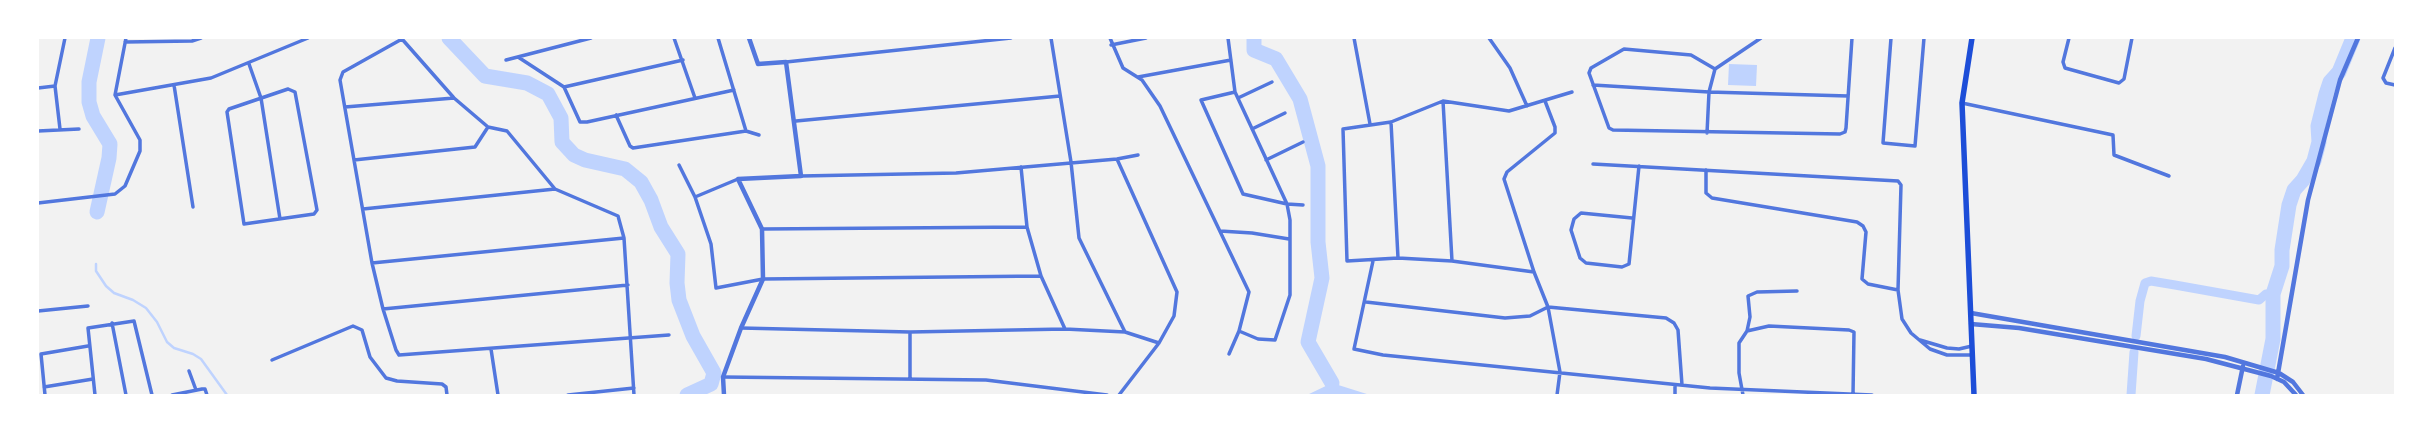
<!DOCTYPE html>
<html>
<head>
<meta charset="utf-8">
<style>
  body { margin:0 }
  #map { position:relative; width:2433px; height:433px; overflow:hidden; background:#f2f2f2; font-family:"Noto Serif",serif }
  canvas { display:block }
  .frame { position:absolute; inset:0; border:39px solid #fff; pointer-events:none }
</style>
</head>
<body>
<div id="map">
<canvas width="2433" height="433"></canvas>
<div class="frame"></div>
</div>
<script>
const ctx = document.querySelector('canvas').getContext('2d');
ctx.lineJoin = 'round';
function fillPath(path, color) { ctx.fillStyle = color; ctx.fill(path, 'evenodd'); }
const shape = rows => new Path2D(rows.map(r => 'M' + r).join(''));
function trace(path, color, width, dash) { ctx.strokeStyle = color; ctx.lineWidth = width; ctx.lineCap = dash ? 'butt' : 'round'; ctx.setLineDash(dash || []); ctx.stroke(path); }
const water = shape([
  [1729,64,1757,65,1756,86,1728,85],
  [1332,383,1370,395,1307,395]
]);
const stream = shape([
  [96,264,96,271,106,286,114,293,133,300,146,308,157,322,167,342,174,348,193,354,201,359,227,395]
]);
const canal = shape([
  [2136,336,2140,301,2145,283,2151,281,2175,285,2259,300,2266,294,2273,294],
  [2131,395,2134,352]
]);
const river = shape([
  [449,38,485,76,527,83,548,94,561,118,562,142,574,155,585,160,625,169,641,182,651,200,661,227,678,254,677,283,679,300,693,336,714,373,711,384,687,395],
  [1254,38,1254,50,1276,59,1300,99,1318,166,1318,242,1322,278,1308,342,1332,383],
  [97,212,109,158,110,144,93,116,89,102,89,82,98,38],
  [2262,395,2273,339,2273,294,2282,266,2282,250,2289,205,2294,190,2303,180,2314,161,2319,142,2318,126,2326,94,2330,82,2339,72,2353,38]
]);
const minor = shape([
  [674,38,695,98],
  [718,38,746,131],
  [1051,38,1071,162,1079,238,1125,332],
  [1110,38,1123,68,1142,80,1160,106,1249,292,1239,331,1229,354],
  [1228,38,1235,92,1287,204,1290,220,1290,295,1275,340,1258,339,1239,331],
  [1354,38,1370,124],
  [1489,38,1510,68,1527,106],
  [1891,38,1883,143,1915,146,1924,38],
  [2069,38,2063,62,2065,68,2119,83,2124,79,2132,38],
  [402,39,343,72,340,80,372,263,383,309,396,350,399,355,669,335],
  [402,39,454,98,488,127,507,131,555,189,618,216,624,238,634,395],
  [125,42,192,41,201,38],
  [1111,45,1146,38],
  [2395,48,2383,78,2386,83,2395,85],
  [518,57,564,87,580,122,587,122,734,90],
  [506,60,591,38],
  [786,62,1011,38],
  [249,64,261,98,280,219],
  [1715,69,1691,55,1624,49,1591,68,1589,73,1609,128,1613,130,1840,134,1845,132,1846,128,1852,38],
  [1138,77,1231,60],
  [174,85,193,207],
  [1593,85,1709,92,1848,96],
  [564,87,683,60],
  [38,88,55,86],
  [288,89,295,92,317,210,314,214,244,224,227,112,229,109,288,89],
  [1235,92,1201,100,1243,194,1287,204,1303,205],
  [115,95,211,78,308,38],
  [1238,98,1272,82],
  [1443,101,1452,261],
  [1545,101,1555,127,1555,133,1507,172,1504,179,1534,272,1548,307,1560,372,1557,395],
  [1962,103,2113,135,2114,155,2169,176],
  [345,107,454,98],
  [616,115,630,146,633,148,746,131,759,135],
  [796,121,1060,96],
  [1391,122,1398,258],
  [60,129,55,86,65,38],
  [1252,129,1285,113],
  [38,131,79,129],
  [1707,133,1709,92,1715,69,1761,38],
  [1117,159,1177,292,1174,316,1159,343,1119,395],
  [354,160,475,147,488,127],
  [1266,160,1303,142],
  [1593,164,1898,181,1901,185,1898,290,1902,319,1911,333,1930,349,1947,355,1972,355],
  [679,165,695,197,711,244,716,288,763,279,1041,276],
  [1021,167,1027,227,1041,276,1065,329],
  [1706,170,1706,193,1712,198,1857,222,1863,226,1866,232,1862,279,1868,284,1898,290],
  [801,176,956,173,1117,159,1138,155],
  [695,197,738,179],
  [38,203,115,194,125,186,140,151,140,140,115,95,126,38],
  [363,209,555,189],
  [1632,218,1581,213,1574,219,1571,230,1580,258,1586,263,1622,267,1629,264,1639,166],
  [762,229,1027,227],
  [1220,231,1252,233,1289,239],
  [1373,261,1354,349,1383,355,1710,388,1872,395],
  [372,263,624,238],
  [1534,272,1452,261,1398,258,1347,261,1343,129,1391,122,1443,101,1509,111,1572,92],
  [1366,302,1505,318,1530,316,1548,307,1666,318,1674,323,1678,330,1682,385],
  [383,309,628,285],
  [38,311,88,306],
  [112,323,126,395],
  [741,328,910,332,1065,329,1125,332,1159,343],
  [1747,331,1750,317,1748,296,1757,292,1797,291],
  [910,332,910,379],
  [1920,340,1947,348,1959,349,1972,346],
  [491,349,498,395],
  [272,360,353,326,362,330,370,357,386,378,397,381,442,384,446,387,447,395],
  [189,371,196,390],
  [723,377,986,380,1107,395],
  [44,387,93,379],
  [45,395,41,354,88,346],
  [95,395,88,328,134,321,152,395],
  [172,395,202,389,205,389,207,395],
  [568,395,634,388],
  [1675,395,1675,385],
  [1743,395,1739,373,1739,343,1747,331,1769,326,1849,330,1854,332,1853,395]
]);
const tertiary = shape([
  [1971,313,2225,357,2279,373,2293,382,2303,395],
  [1971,324,2019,328,2206,359,2271,376,2284,382,2296,395],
  [2277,379,2308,200,2340,80,2358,38],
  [724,395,723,377,741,328,763,279,762,229,738,179,801,176,786,62,758,64,749,38],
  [2237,395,2243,366]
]);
const primary = shape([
  [1972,38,1962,103,1974,395]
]);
fillPath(water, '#bfd3fe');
trace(stream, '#bfd3fe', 2.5);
trace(canal, '#bfd3fe', 9);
trace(river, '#bfd3fe', 15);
trace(minor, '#5277de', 3.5);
trace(tertiary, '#5277de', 4.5);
trace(primary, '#1d4ed8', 5.5);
</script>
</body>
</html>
